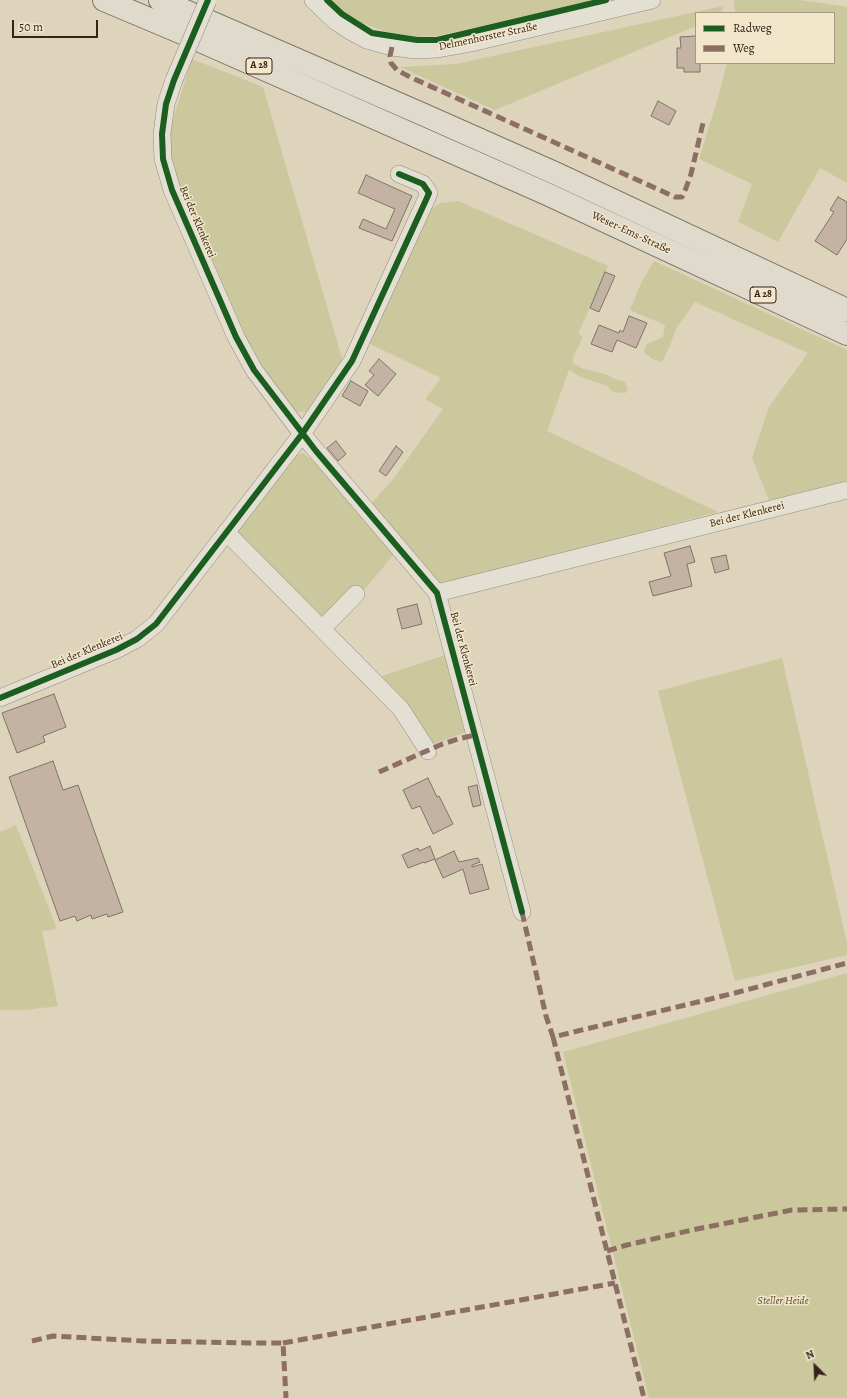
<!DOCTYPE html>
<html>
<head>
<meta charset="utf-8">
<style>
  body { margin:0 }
  #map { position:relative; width:847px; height:1398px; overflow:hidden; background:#ddd4bb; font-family:Alegreya,serif }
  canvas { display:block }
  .legend { position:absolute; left:695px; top:12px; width:140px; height:52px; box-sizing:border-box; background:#f2e7ca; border:1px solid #a79884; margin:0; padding:5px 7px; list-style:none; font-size:12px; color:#36221a }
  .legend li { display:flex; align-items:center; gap:8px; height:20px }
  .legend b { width:20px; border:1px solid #a79884 }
  .north { position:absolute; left:795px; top:1346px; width:40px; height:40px; -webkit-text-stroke:3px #f2e7ca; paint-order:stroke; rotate:336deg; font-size:11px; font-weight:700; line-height:16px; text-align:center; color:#36221a }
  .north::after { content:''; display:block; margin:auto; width:14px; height:18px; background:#36221a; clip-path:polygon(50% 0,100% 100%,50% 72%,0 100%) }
  .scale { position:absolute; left:12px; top:20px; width:86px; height:18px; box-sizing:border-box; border:2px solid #36221a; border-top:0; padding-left:5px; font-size:12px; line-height:14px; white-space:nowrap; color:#36221a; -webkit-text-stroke:3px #f2e7ca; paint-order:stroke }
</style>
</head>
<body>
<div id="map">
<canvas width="847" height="1398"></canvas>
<ul class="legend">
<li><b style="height:5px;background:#1b5e20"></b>Radweg</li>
<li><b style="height:5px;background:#8d6e63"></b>Weg</li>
</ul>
<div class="north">N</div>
<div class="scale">50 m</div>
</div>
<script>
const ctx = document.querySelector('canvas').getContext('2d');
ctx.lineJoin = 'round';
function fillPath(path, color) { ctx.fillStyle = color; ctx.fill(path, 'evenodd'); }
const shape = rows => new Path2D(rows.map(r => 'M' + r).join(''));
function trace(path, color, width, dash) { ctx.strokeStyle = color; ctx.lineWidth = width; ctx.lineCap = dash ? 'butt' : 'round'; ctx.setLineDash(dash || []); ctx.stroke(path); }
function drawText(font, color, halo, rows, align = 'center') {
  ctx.font = font + ' Alegreya,serif'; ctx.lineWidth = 3; ctx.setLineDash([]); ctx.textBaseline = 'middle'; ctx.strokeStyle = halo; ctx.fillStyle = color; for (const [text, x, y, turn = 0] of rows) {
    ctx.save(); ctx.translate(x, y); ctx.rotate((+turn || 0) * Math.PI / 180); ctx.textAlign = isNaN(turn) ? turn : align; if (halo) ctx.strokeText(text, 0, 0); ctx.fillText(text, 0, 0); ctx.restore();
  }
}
const green = shape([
  [332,0,596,0,437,36,417,37,383,31,357,21,340,10],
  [734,0,798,0,815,2,847,7,847,183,820,168,778,242,738,222,752,184,699,159,719,94,727,63,834,63,834,13,735,13],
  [723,6,722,13,696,13,696,26,495,110,400,67,456,64],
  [192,59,263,87,344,365,307,412,294,411,262,375,171,167,168,135],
  [458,201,608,266,578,334,583,337,573,358,573,363,584,369,605,374,615,379,625,382,628,390,625,393,613,392,607,386,581,377,569,370,547,431,718,512,439,585,369,506,394,478,443,409,425,399,441,378,366,342,427,212,440,203],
  [654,261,847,350,847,481,769,500,752,458,769,407,808,353,695,302,677,327,671,343,662,362,652,359,644,352,647,344,663,337,665,325,630,310,641,283],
  [303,453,332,476,396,552,359,596,321,623,237,537,236,529,291,457],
  [448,654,468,731,434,744,427,741,376,678],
  [782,658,847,943,847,955,735,981,658,691],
  [16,825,57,929,42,931,58,1006,25,1010,0,1010,0,832],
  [847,973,847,1398,649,1398,563,1052]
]);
const building = shape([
  [696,36,696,63,700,63,700,72,684,72,684,68,677,68,677,48,681,48,680,37,696,36],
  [658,101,676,111,669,125,651,116,658,101],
  [366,175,412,196,392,241,359,228,363,219,386,229,395,209,358,193,366,175],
  [838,197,847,202,847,239,837,255,815,241,834,212,830,210,838,197],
  [605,272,615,276,599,312,590,308,605,272],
  [629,316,647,323,636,348,617,340,612,352,591,344,599,325,619,333,620,330,623,332,629,316],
  [379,359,396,374,378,396,365,385,374,375,369,371,379,359],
  [351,381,368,391,360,406,342,396,351,381],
  [336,441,346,454,338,461,327,448,336,441],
  [396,446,403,452,386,476,379,471,396,446],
  [690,546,695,562,687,564,692,586,653,596,649,582,671,576,664,553,690,546],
  [726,555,729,569,715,573,711,558,726,555],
  [417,604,422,624,402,629,397,609,417,604],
  [54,694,66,727,43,736,45,742,17,753,2,713,54,694],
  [53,761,63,790,78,785,123,912,108,917,107,914,92,919,91,915,77,921,75,916,60,921,9,777,53,761],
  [428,778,437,797,439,796,453,824,433,834,420,806,412,809,403,790,428,778],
  [477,785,481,805,473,807,468,787,477,785],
  [430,846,435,859,424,863,424,862,408,868,402,855,418,848,419,851,430,846],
  [454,851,459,862,478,858,480,862,472,865,472,867,482,864,489,889,470,894,463,869,443,878,435,860,454,851]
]);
const minor = shape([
  [313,0,335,21,350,31,367,40,392,47,416,50,438,49,471,43,652,0],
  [174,80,166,104,162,134,163,159,172,190,236,337,254,370,302,434,437,593,522,912],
  [226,532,322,629,356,594],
  [437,593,847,490],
  [322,629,401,709,428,751],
  [0,698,116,650,137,639,156,624,302,434,352,361,426,200,429,193,423,184,399,174]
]);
const highway = shape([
  [104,0,180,32,547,194,847,334],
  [160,0,422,114,557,174,847,310]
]);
const minorBridge = shape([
  [174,80,208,0]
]);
const quiet = shape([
  [392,47,390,56,391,63,397,70,410,77,675,197,682,197,686,188,691,174,703,123],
  [379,772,440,745,458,739,475,735],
  [522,912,546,1016,553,1037,735,993,847,963],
  [553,1037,644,1398],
  [607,1251,627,1245,692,1230,792,1210,847,1209],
  [32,1341,53,1336,143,1341,254,1343,283,1343,286,1398],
  [283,1343,615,1283]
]);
const cycleway = shape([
  [208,0,174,80,166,104,162,134,163,159,172,190,236,337,254,370,316,451,437,593,522,912],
  [327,0,342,14,372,33,417,40,437,40,606,0],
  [0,698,116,650,137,639,156,624,302,434,352,361,426,200,429,193,423,184,399,174]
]);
const shields = [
  [259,66,26],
  [763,295,26]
];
const shieldNames = [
  ["A 28",259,66],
  ["A 28",763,295]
];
const streetNames = [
  ["Delmenhorster Straße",488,37,-12],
  ["Bei der Klenkerei",197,222,67],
  ["Weser-Ems-Straße",631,233,25],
  ["Bei der Klenkerei",747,515,-14],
  ["Bei der Klenkerei",463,649,75],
  ["Bei der Klenkerei",87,651,-23]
];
const parkNames = [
  ["Steller Heide",783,1301]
];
fillPath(green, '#cbc89e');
fillPath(building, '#c4b3a2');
trace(building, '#7c7467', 1);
trace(minor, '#938c7d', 18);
trace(highway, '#7c7467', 24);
trace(minor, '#e4dfd3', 17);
trace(highway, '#dfdacb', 22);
trace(minorBridge, '#938c7d', 18, []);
trace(minorBridge, '#e4dfd3', 17);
trace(quiet, '#8d6e63', 5, [10, 5]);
trace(cycleway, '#1b5e20', 6);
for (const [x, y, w] of shields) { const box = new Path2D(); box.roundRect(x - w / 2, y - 8, w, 16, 3); ctx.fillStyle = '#f2e7ca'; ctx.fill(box); trace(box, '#36221a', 1); }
drawText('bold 10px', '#36221a', null, shieldNames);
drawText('11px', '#36221a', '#f2e7ca', streetNames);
drawText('italic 11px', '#584935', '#f2e7ca', parkNames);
</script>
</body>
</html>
